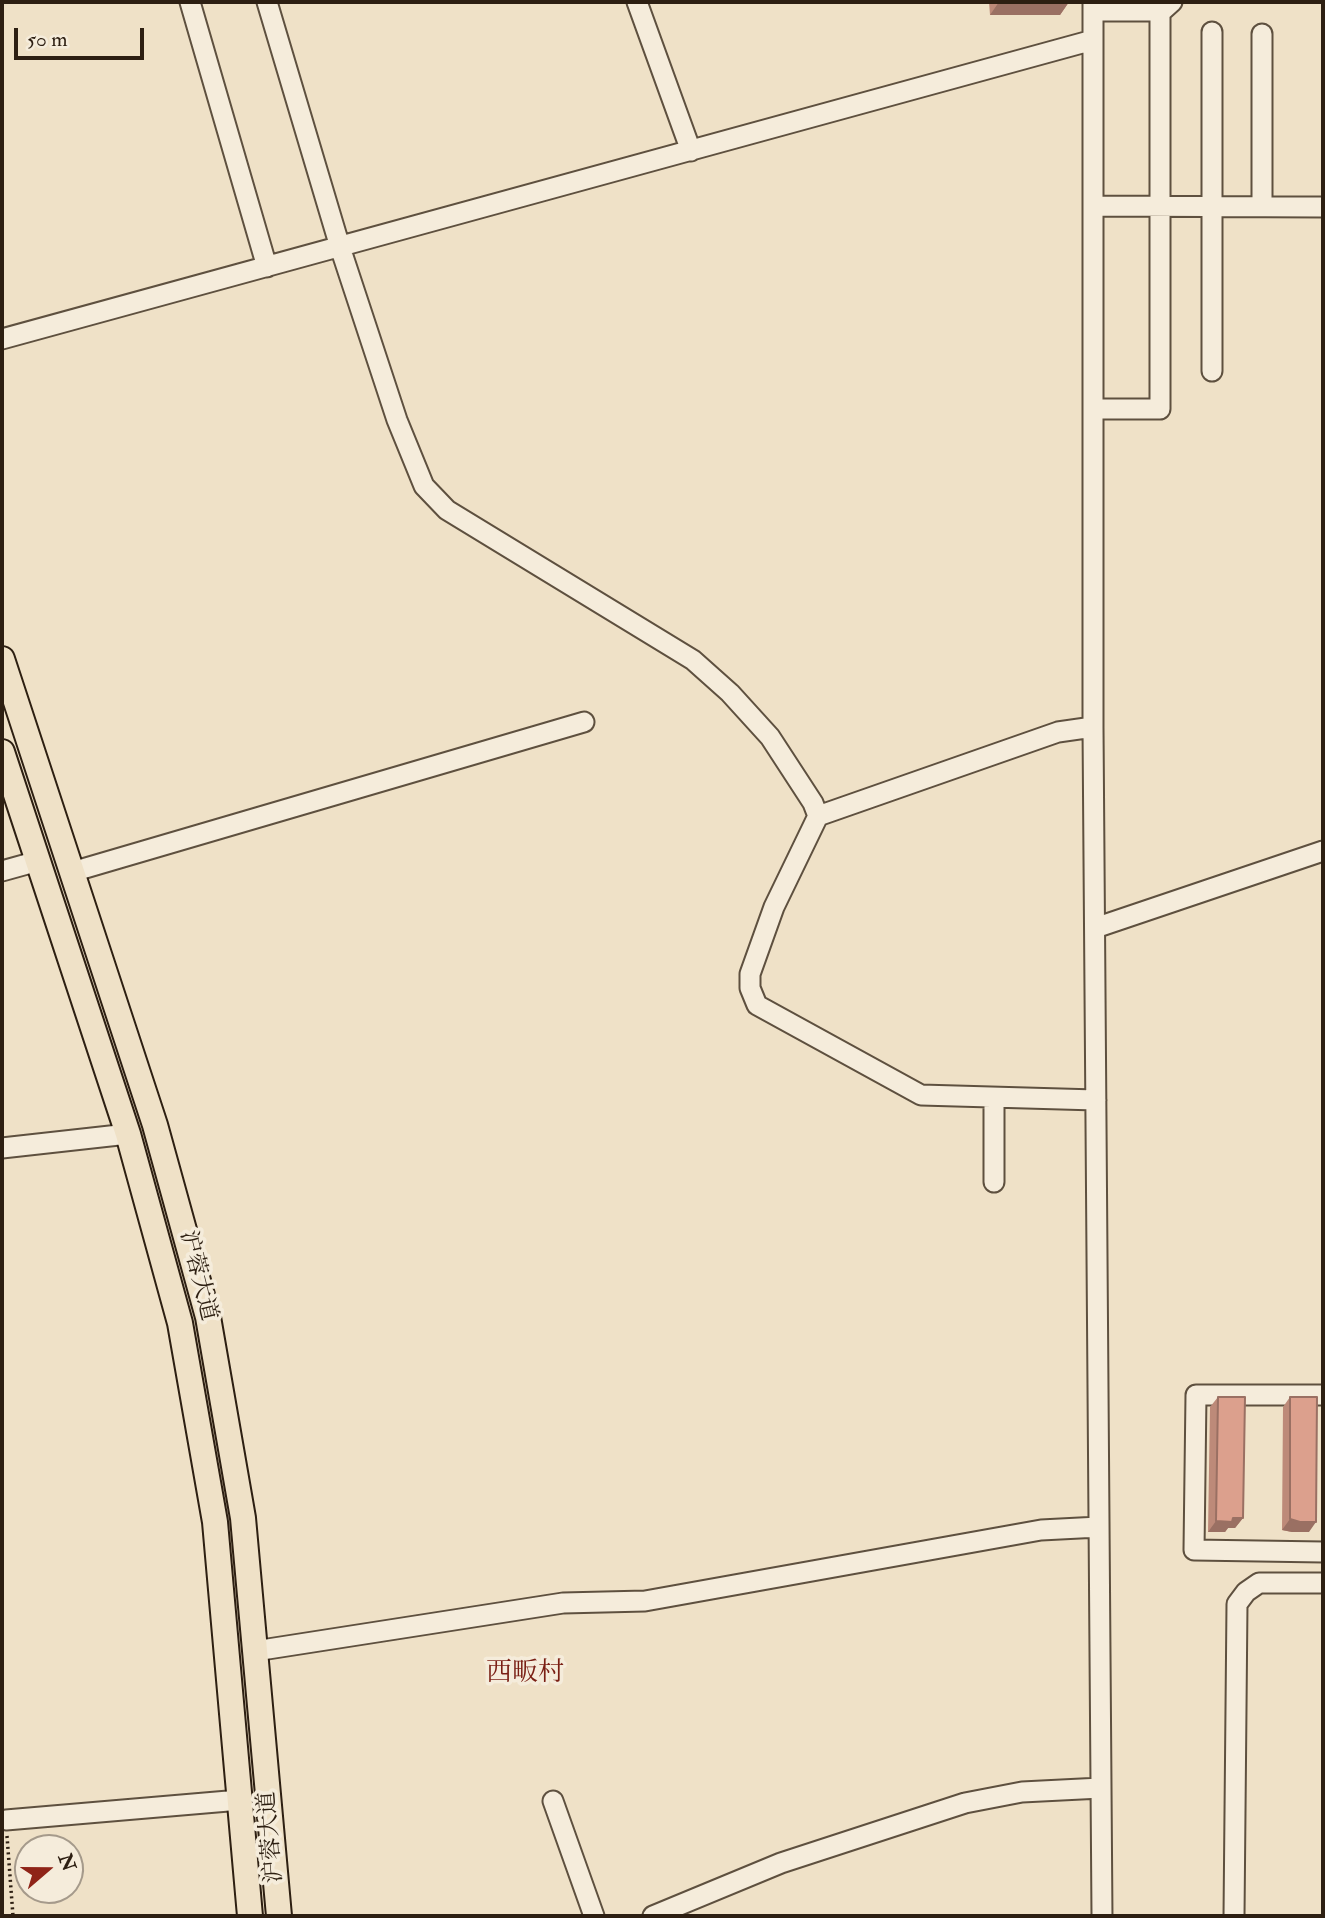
<!DOCTYPE html>
<html>
<head>
<meta charset="utf-8">
<style>
  body { margin:0 }
  #map { position:relative; width:1325px; height:1918px; overflow:hidden; background:#efe1c7; font-family:"IM FELL Double Pica",serif }
  canvas { display:block }
  .frame { position:absolute; inset:0; border:4px solid #2d1f12; pointer-events:none }
  .north { position:absolute; left:14px; top:1834px; width:70px; height:70px; box-sizing:border-box; background:#f5ecdb; border:2px solid #a59a8b; border-radius:50%; rotate:70deg; font-size:19px; font-weight:700; line-height:28px; text-align:center; color:#2d1f12 }
  .north::after { content:''; display:block; margin:auto; width:24px; height:32px; background:#8f2418; clip-path:polygon(50% 0,100% 100%,50% 72%,0 100%) }
  .scale { position:absolute; left:14px; top:28px; width:130px; height:32px; box-sizing:border-box; border:4px solid #2d1f12; border-top:0; padding-left:9px; font-size:21px; line-height:24px; white-space:nowrap; color:#2d1f12; -webkit-text-stroke:5px #f5ecdb; paint-order:stroke }
</style>
</head>
<body>
<div id="map">
<canvas width="1325" height="1918"></canvas>
<div class="frame"></div>
<div class="north">N</div>
<div class="scale">50 m</div>
</div>
<script>
const ctx = document.querySelector('canvas').getContext('2d');
ctx.lineJoin = 'round';
const shape = rows => new Path2D(rows.map(r => 'M' + r).join(''));
function trace(path, color, width, dash) { ctx.strokeStyle = color; ctx.lineWidth = width; ctx.lineCap = dash ? 'butt' : 'round'; ctx.setLineDash(dash || []); ctx.stroke(path); }
function fillPath(path, color) { ctx.fillStyle = color; ctx.fill(path, 'evenodd'); }
function drawText(font, color, halo, rows, align = 'center') {
  ctx.font = font + ' "IM FELL Double Pica","Noto Serif SC",serif'; ctx.lineWidth = 7; ctx.setLineDash([]); ctx.textBaseline = 'middle'; ctx.strokeStyle = halo; ctx.fillStyle = color; for (const [text, x, y, turn = 0] of rows) {
    ctx.save(); ctx.translate(x, y); ctx.rotate((+turn || 0) * Math.PI / 180); ctx.textAlign = isNaN(turn) ? turn : align; if (halo) ctx.strokeText(text, 0, 0); ctx.fillText(text, 0, 0); ctx.restore();
  }
}
const path = shape([
  [7,1836,13,1916]
]);
const minor = shape([
  [190,2,267,267],
  [267,2,340,247,397,420,424,486,447,510,693,660,730,693,770,737,813,803,818,816,774,907,750,974,750,988,757,1005,921,1095,1096,1100],
  [637,2,691,151],
  [1093,2,1093,727,1102,1916],
  [1093,11,1162,11,1172,2],
  [1093,206,1323,207],
  [1262,206,1262,34],
  [2,339,1093,40],
  [1212,371,1212,32],
  [1093,409,1160,409,1160,11],
  [818,816,1058,732,1093,727],
  [2,871,38,861],
  [72,872,584,722],
  [1095,928,1323,851],
  [994,1098,994,1182],
  [2,1148,128,1134],
  [1323,1395,1196,1395,1194,1550,1323,1552],
  [255,1651,563,1603,645,1601,1041,1530,1099,1527],
  [553,1801,594,1916],
  [6,1820,240,1800],
  [653,1916,781,1863,965,1803,1022,1792,1101,1788],
  [1234,1916,1237,1604,1246,1592,1259,1583,1323,1583]
]);
const major = shape([
  [2,659,155,1125,208,1317,243,1518,279,1916],
  [2,752,128,1134,180,1323,215,1522,250,1916]
]);
const wall = shape([
  [989,2,1069,2,1060,15,990,15],
  [1218,1397,1243,1518,1235,1528,1228,1528,1225,1532,1208,1532,1210,1407],
  [1290,1397,1309,1532,1292,1532,1282,1530,1283,1407]
]);
const shadedWall = shape([
  [999,2,1069,2,1060,15,990,15],
  [1233,1518,1243,1518,1235,1528,1228,1528,1225,1532,1208,1532,1216,1521],
  [1290,1519,1316,1522,1309,1532,1292,1532,1282,1530]
]);
const building = shape([
  [1218,1397,1245,1397,1243,1518,1233,1518,1232,1522,1216,1521,1218,1397],
  [1290,1397,1317,1397,1316,1522,1300,1522,1290,1519,1290,1397]
]);
const streetNames = [
  ["沪蓉大道",197,1276,76],
  ["沪蓉大道",272,1837,-95]
];
const quarterNames = [
  ["西畈村",525,1674]
];
trace(minor, '#5e503f', 23);
trace(major, '#2d1f12', 28);
trace(path, '#2d1f12', 3.5, [2, 3.5]);
trace(minor, '#f5ecdb', 19);
trace(major, '#efe1c7', 24);
fillPath(wall, '#bd8a79');
fillPath(shadedWall, '#9a7063');
fillPath(building, '#dca08d');
trace(building, '#9a7063', 2);
drawText('23px', '#2d1f12', '#f5ecdb', streetNames);
drawText('26px', '#7a1f14', '#f5ecdb', quarterNames);
</script>
</body>
</html>
